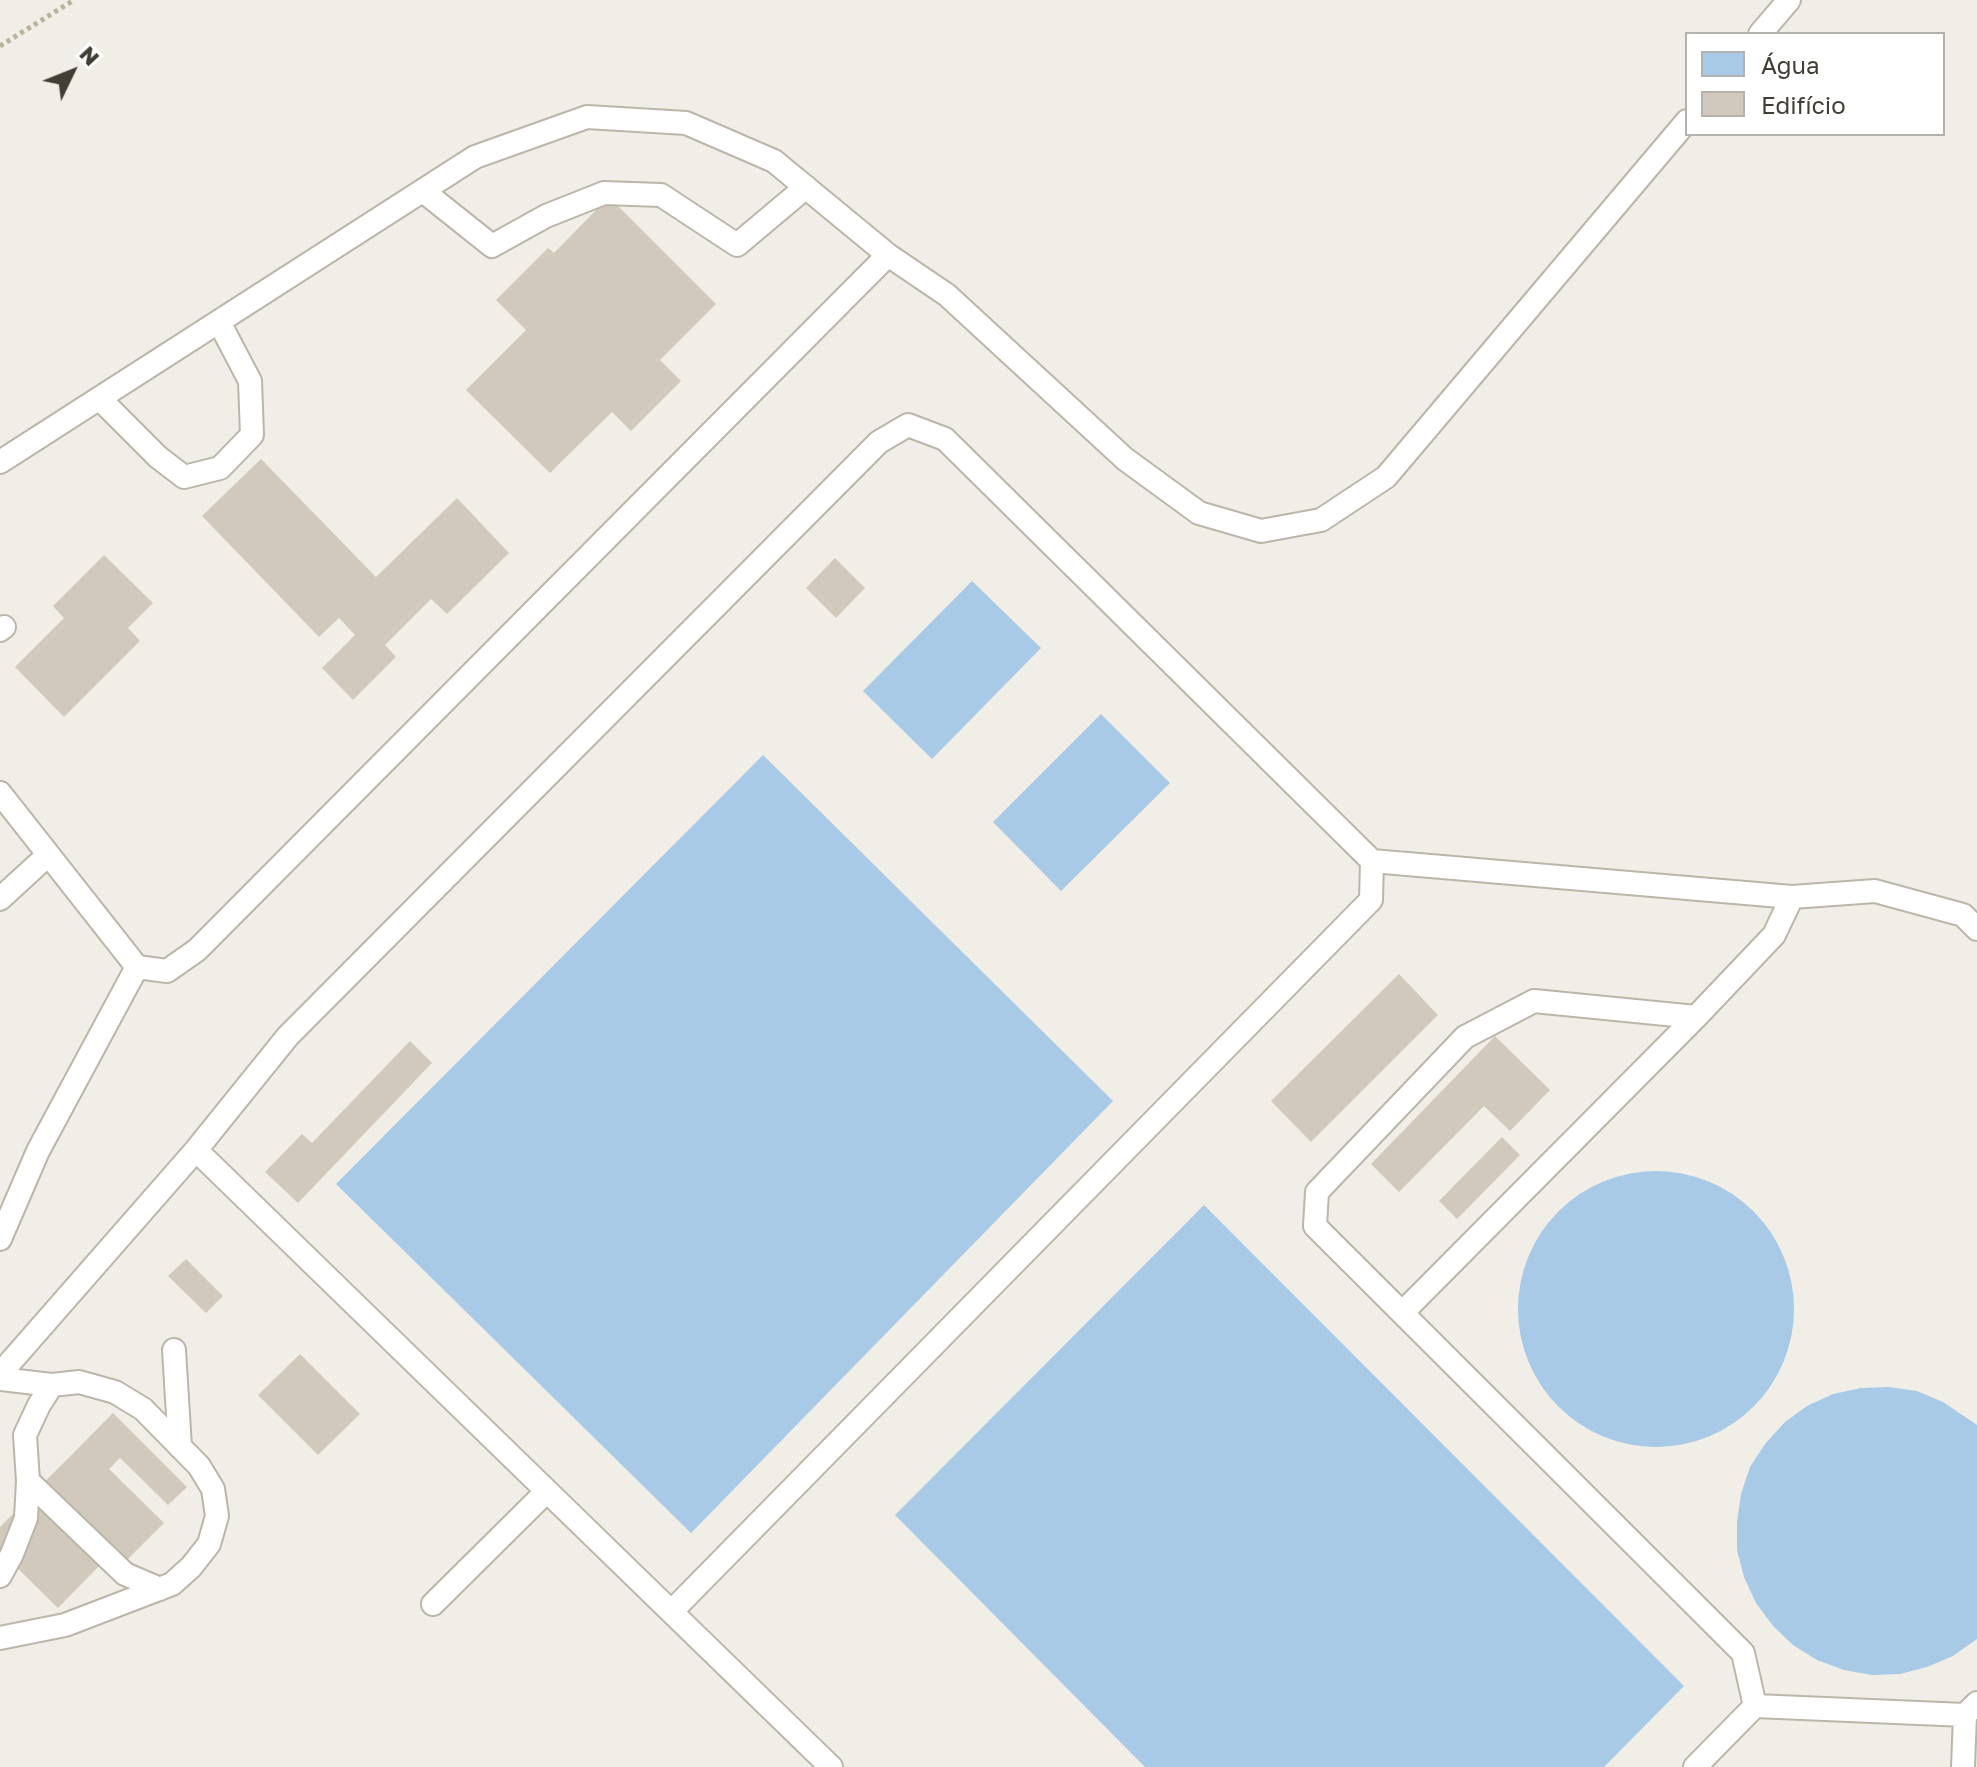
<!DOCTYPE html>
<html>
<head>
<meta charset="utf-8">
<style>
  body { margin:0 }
  #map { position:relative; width:1977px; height:1767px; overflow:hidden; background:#f0eee6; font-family:"Golos Text",sans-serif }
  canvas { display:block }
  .legend { position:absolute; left:1685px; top:32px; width:260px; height:104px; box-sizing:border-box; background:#fff; border:2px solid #b3b2af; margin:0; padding:10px 14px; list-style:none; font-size:24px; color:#423e36 }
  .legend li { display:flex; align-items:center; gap:16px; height:40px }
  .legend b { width:40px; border:2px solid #b3b2af }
  .north { position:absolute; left:32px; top:32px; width:80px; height:80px; -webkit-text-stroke:6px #fff; paint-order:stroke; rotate:47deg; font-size:22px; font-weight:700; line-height:32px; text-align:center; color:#423e36 }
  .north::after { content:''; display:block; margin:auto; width:28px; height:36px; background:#423e36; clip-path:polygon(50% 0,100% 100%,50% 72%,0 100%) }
</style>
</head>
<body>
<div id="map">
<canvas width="1977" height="1767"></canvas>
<ul class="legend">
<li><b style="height:22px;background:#a8cae7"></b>Água</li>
<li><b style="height:22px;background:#d1cabc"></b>Edifício</li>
</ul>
<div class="north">N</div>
</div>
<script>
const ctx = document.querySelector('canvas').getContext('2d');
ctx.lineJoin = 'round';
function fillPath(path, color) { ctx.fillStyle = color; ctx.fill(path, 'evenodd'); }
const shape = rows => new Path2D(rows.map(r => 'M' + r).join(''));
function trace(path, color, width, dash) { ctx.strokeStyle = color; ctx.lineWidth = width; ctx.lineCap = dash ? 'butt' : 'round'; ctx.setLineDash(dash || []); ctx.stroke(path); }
const water = shape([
  [972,581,1041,648,932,759,863,691],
  [1101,714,1170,783,1061,891,993,822],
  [763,755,1113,1101,691,1533,336,1184],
  '1518 1309a138 138 0 1 1 276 0a138 138 0 1 1-276 0Z',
  [1204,1205,1684,1686,1604,1767,1145,1767,895,1515],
  [1889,1387,1917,1391,1943,1402,1977,1425,1977,1639,1953,1656,1927,1667,1900,1674,1872,1675,1844,1670,1817,1660,1793,1645,1773,1626,1756,1603,1744,1577,1737,1550,1737,1522,1741,1494,1750,1467,1765,1444,1785,1422,1807,1406,1833,1394,1861,1388]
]);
const building = shape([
  [609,197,716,304,660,360,681,381,631,431,612,412,550,473,466,390,526,330,496,300,548,248,554,253],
  [261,459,376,577,457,498,509,553,447,614,431,599,385,645,396,657,353,700,322,668,355,635,339,618,319,637,202,516],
  [104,555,153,603,128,628,140,641,64,717,15,667,64,618,53,606],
  [835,558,865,588,836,618,806,588],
  [1399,974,1438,1015,1311,1142,1271,1101],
  [1495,1036,1550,1090,1510,1131,1484,1106,1399,1192,1371,1164],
  [410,1041,432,1063,298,1203,265,1172,302,1134,312,1143],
  [1502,1137,1520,1155,1457,1219,1439,1201],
  [186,1259,223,1296,206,1313,168,1276],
  [300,1354,360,1414,318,1455,258,1395],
  [113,1413,187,1487,168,1505,120,1458,109,1469,164,1523,114,1573,103,1562,58,1608,0,1551,0,1527]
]);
const path = shape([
  [0,46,74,0]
]);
const lane = shape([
  [1760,34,1789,0],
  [423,191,492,246,546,216,604,193,661,195,737,245,806,187],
  [100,399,158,457,184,477,220,468,252,435,250,381,219,322],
  [0,462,475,157,587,117,686,123,774,161,888,255,947,295,1125,459,1199,513,1261,531,1321,520,1386,477,1687,121],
  [0,630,4,627],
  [0,793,137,967,167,971,197,950,888,255],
  [0,899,48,855],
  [1696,1017,1534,1001,1465,1037,1317,1192,1315,1226,1743,1653,1755,1706],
  [196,1150,831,1767],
  [0,1239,38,1151,137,967],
  [1403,1312,1696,1017,1774,935,1792,897],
  [174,1350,180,1447],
  [0,1374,196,1150,288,1036,879,442,908,425,945,439,1372,861,1792,897,1875,891,1963,915,1977,929],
  [0,1379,52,1385,79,1382,115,1392,143,1409,199,1466,213,1489,217,1516,209,1544,191,1567,172,1584,65,1625,0,1638],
  [28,1481,125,1574,160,1589],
  [0,1576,12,1554,26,1518,28,1481,25,1435,39,1405,52,1385],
  [433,1604,546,1492],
  [672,1611,1371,900,1372,861],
  [1695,1767,1755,1706,1965,1715],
  [1963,1767,1965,1715,1977,1703]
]);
fillPath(water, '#a8cae7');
fillPath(building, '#d1cabc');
trace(lane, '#bbb6a9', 26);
trace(path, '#bbb29c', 5, [4, 4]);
trace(lane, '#fff', 22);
</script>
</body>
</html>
